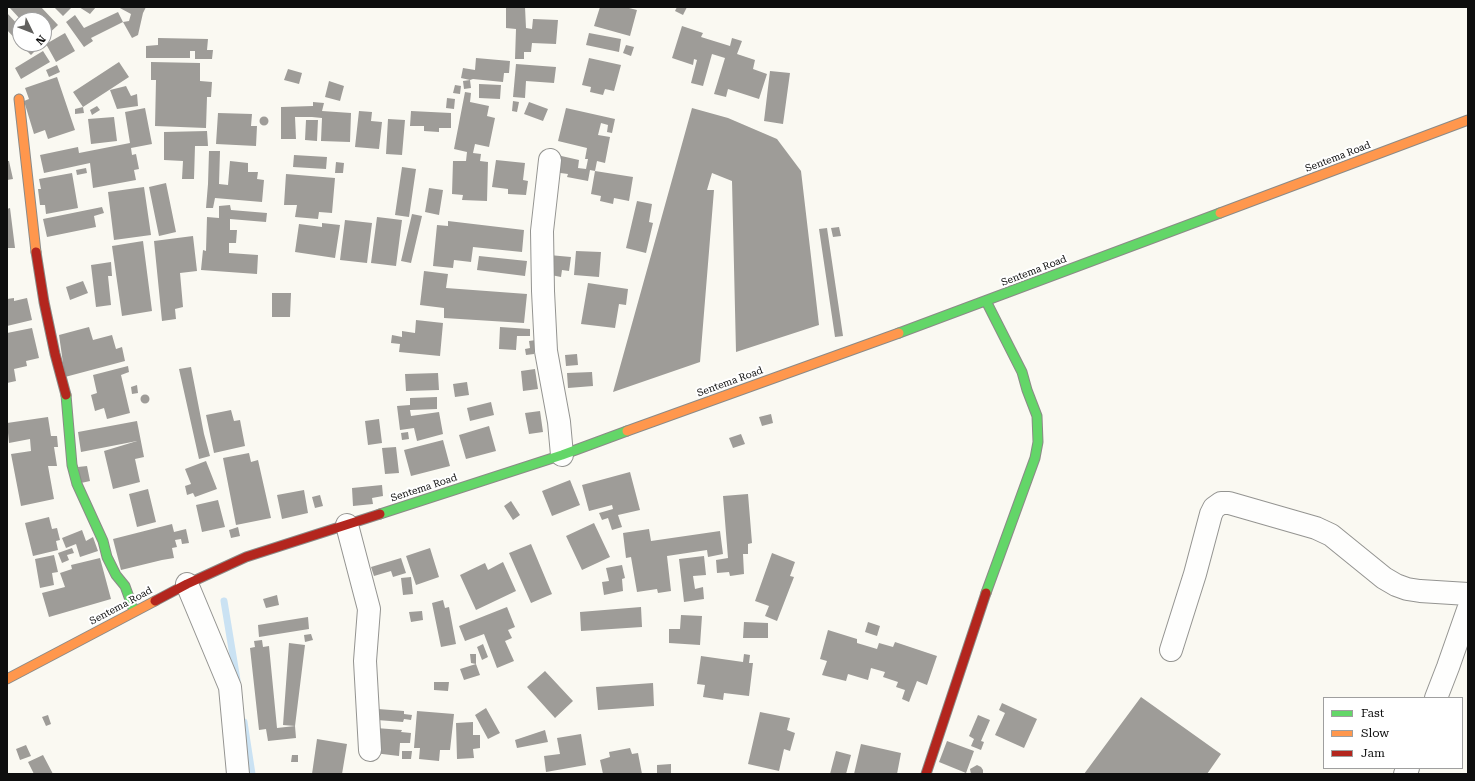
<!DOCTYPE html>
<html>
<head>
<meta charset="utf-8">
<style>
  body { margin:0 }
  #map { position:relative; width:1475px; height:781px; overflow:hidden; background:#faf9f2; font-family:"Roboto Serif",serif }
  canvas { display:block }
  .frame { position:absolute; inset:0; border:8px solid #0e0e0e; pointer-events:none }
  .legend { position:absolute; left:1323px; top:697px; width:140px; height:72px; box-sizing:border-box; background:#fff; border:1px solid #9f9f9f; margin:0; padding:5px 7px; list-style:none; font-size:12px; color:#0e0e0e }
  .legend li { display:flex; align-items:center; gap:8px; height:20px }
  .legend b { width:20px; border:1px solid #9f9f9f }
  .north { position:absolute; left:12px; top:12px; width:40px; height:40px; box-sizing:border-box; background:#fff; border:1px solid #9f9f9f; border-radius:50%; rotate:133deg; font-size:11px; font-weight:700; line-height:16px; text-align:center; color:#0e0e0e }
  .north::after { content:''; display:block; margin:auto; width:14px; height:18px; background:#61605e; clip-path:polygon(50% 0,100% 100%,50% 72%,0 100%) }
</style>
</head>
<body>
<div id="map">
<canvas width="1475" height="781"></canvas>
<div class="frame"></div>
<ul class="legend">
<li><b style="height:5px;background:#63d668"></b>Fast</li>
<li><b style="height:5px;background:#ff974d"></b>Slow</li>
<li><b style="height:5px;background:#b3261e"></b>Jam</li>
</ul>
<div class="north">N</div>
</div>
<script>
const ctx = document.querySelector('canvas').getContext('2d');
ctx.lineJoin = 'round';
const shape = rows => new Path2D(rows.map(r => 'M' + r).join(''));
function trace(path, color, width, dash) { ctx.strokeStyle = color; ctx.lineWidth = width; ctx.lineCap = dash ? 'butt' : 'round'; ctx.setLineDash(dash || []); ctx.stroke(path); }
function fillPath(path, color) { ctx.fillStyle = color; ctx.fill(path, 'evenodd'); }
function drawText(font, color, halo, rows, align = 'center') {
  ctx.font = font + ' "Roboto Serif",serif'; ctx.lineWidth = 4; ctx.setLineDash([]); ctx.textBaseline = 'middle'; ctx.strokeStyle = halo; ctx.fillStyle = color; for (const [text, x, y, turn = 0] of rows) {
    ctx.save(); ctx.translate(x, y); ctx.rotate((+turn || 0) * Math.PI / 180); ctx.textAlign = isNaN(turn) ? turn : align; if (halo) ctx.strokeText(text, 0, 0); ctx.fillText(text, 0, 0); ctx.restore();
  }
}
const stream = shape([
  [224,601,237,680],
  [244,722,252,774]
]);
const building = shape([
  [9,7,41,7,58,25,44,38,44,20,21,20],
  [54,7,72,7,63,16],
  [79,7,96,7,90,14],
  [118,7,146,7,143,13,138,35,132,38,123,22,129,21,131,14],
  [506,7,525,7,526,28,532,29,533,19,558,20,556,44,532,43,531,52,524,52,524,59,515,59,516,29,506,28],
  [600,7,625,7,637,10,630,36,594,26],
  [677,7,687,7,683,15,675,11],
  [118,12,123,22,91,38,93,41,84,47,66,22,75,15,84,28],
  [7,13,20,27,20,44,7,30],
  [682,26,703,33,701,37,730,46,732,38,742,41,737,54,755,60,753,69,767,74,759,99,728,89,726,97,714,94,725,58,712,54,703,86,691,83,697,60,694,59,693,65,672,58],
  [65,33,75,51,56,62,46,44],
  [589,33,621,39,619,52,586,45],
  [158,38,208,39,207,50,213,50,212,59,195,59,195,51,190,51,190,58,146,58,146,46,158,45],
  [20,44,37,44,39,47,31,55],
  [626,45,634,47,631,56,623,53],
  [43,51,50,62,21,79,15,68],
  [476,58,510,61,509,73,504,73,503,82,473,79,470,80,461,78,463,68,475,70],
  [589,58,621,65,614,91,605,89,603,95,590,92,591,87,582,85],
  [119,62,129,77,83,107,84,113,75,114,75,109,83,107,73,92],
  [151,62,200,63,200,81,212,82,211,97,207,97,206,128,155,126,156,80,151,80],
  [516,64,556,67,554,83,526,81,525,98,513,97],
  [57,65,60,72,49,77,46,70],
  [288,69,302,73,299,84,284,80],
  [770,71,790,73,783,124,764,121],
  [57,77,75,130,48,139,45,130,34,134,24,101,29,99,25,88],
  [470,80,471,88,464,89,463,81],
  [329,81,344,86,340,101,325,97],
  [479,84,501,85,500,99,479,98],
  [455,85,461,86,460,94,453,93],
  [126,86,131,96,137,94,138,106,117,109,110,90],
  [465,92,471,93,470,102,489,106,487,116,495,118,489,147,475,144,473,153,481,154,480,161,488,162,487,201,462,200,463,195,452,194,453,161,466,161,467,152,454,149],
  [447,98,455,99,454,109,446,108],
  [513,101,519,102,517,112,512,111],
  [313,102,324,103,322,111,351,113,350,142,321,141,322,118,312,117,295,117,296,139,281,139,281,107,313,106],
  [529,102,548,109,543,121,524,114],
  [97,106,100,110,92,115,90,110],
  [145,108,152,144,131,148,132,155,136,154,139,169,134,170,136,180,93,188,90,163,44,173,40,155,78,147,79,153,130,143,125,112],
  [566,108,615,119,612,133,607,132,608,125,601,123,598,135,610,137,605,163,597,161,595,171,590,170,588,181,567,177,568,174,553,172,557,155,579,160,578,168,586,169,588,159,585,159,587,148,558,141],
  [692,108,728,118,777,139,801,171,819,325,736,352,732,181,712,173,707,190,714,190,700,362,613,392],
  [359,111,372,112,371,121,382,122,379,149,355,147],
  [411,111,451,113,451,128,439,128,439,132,424,131,424,126,410,126],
  [218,113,252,114,251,126,257,126,256,146,216,144],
  '259.5 121a4.5 4.5 0 1 1 9 0a4.5 4.5 0 1 1-9 0Z',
  [114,117,117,141,91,144,88,119],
  [388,119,405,120,402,155,386,154],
  [306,120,318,120,317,141,305,140],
  [207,131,208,146,195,146,194,179,182,179,183,161,164,160,164,132],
  [209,151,220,151,219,184,228,185,230,161,248,163,248,172,258,172,257,179,264,180,262,202,215,198,213,208,206,208,208,184],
  [294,155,327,157,326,169,293,167],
  [496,160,525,163,523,180,528,181,526,195,508,194,508,189,492,187],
  [7,161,9,161,13,179,7,180],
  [336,162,344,163,343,173,335,173],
  [402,167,416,169,409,217,395,215],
  [86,168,87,173,77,175,76,170],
  [595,171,633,177,629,201,614,198,613,204,600,201,601,196,591,194],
  [72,173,78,208,46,214,45,205,40,205,38,189,41,189,39,179],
  [286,174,335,178,332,213,319,212,318,219,295,217,297,205,284,205],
  [166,183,176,232,159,236,149,187],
  [144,187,151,235,114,240,108,192],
  [429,188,443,190,439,215,425,212],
  [637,201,652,204,649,222,653,223,646,253,626,248],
  [230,205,231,210,267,213,266,222,230,219,230,230,237,230,236,243,229,243,229,253,258,255,257,274,201,270,203,250,206,251,207,217,219,218,219,206],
  [102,207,104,213,94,216,96,227,47,237,43,219],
  [10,208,15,248,7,248,7,209],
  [412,214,422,216,411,263,401,261],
  [377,217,402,220,396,266,371,263],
  [345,220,372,223,367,263,340,260],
  [448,221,524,230,522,252,473,247,471,262,454,260,453,268,433,266,437,225,448,226],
  [322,223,340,225,335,258,295,252,299,224,322,227],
  [839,227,841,236,833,237,831,228],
  [827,228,843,336,835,337,819,229],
  [193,236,197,271,180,273,183,307,175,309,176,319,162,321,154,241],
  [143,241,152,311,122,316,112,246],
  [576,251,601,252,599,277,574,275],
  [549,255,571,257,569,271,562,270,561,277,551,275],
  [479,256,527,261,525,276,477,270],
  [111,262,112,276,108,276,111,305,96,307,91,265],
  [424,271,448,274,446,288,527,294,524,323,444,318,444,308,420,305],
  [83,281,88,293,70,300,66,287],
  [588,283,628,289,626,305,619,304,615,328,581,324],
  [272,293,291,293,290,317,272,317],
  [14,298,14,301,27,298,32,320,7,326,7,299],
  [416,320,443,323,440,356,399,352,400,344,391,343,392,335,402,337,402,331,415,333],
  [89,327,93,340,112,335,116,349,122,347,125,361,65,377,59,335],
  [500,327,530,329,530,336,517,336,516,350,499,349],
  [32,328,39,358,26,361,27,366,14,369,16,381,7,383,7,333],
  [536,340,537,347,534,347,534,354,526,355,525,349,530,348,529,341],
  [577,354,578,365,566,366,565,355],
  [128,366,129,372,121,375,130,413,107,419,104,408,95,411,91,395,97,393,93,375],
  [191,367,204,434,210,456,199,459,179,369],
  [535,369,538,389,523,391,521,371],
  [592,372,593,386,568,388,567,373],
  [438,373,439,390,406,391,405,374],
  [467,382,469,395,455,397,453,384],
  [137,385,138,393,132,394,131,387],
  '140.5 399a4.5 4.5 0 1 1 9 0a4.5 4.5 0 1 1-9 0Z',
  [437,397,437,409,410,410,411,416,439,412,443,434,417,441,414,428,400,430,397,406,410,405,410,398],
  [491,402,494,415,470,421,467,408],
  [231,410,234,421,240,420,245,446,214,453,206,415],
  [540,411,543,432,529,434,525,413],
  [771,414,773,423,762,426,759,417],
  [48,417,51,436,57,436,58,447,54,447,57,466,48,466,54,499,21,506,11,454,31,451,30,439,9,443,7,423],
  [379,419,382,443,368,445,365,421],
  [137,421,144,457,135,459,140,482,113,489,104,451,137,441,81,452,78,432],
  [489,426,496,451,466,459,459,435],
  [408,432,409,439,402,440,401,433],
  [741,434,745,444,733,448,729,438],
  [443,440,450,466,411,476,404,450],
  [396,447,399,473,385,474,382,448],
  [249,453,251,462,258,460,271,518,236,525,223,458],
  [206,461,217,489,195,497,193,493,187,495,185,486,191,484,185,469],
  [87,466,90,481,81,483,78,467],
  [630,472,640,510,618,515,622,527,612,530,608,518,602,520,599,513,613,509,612,505,589,511,582,485],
  [570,480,580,505,552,516,542,491],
  [382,485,383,496,372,498,373,504,353,506,352,488],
  [148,489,156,522,137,527,129,494],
  [304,490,308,513,282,519,277,495],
  [748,494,752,543,748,544,748,554,743,554,744,574,730,576,729,572,717,573,716,560,728,558,723,496],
  [320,495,323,506,315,508,312,497],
  [218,500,225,527,202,532,196,505],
  [511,501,520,515,513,520,504,506],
  [49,517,52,529,57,528,60,540,56,541,58,550,33,556,25,523],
  [594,523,610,557,582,570,566,536],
  [172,524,174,532,186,529,189,543,182,544,181,539,175,540,177,547,172,548,174,558,162,560,121,570,113,539],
  [238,527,240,536,231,538,229,530],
  [649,529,651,541,720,531,723,554,708,557,707,550,667,556,671,591,658,593,657,589,637,592,631,557,626,558,623,533],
  [82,530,86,541,93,537,98,551,80,557,76,544,66,548,62,538],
  [531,544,552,594,531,603,509,553],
  [72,548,74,553,67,555,69,560,62,563,58,553],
  [430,548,439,577,416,585,406,556],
  [772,553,795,562,790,576,794,577,777,621,765,616,769,606,755,601],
  [54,555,58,572,52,573,54,585,40,588,35,559],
  [704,556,706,575,693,576,695,589,703,587,704,599,684,602,679,559],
  [100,558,111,599,49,617,42,593,65,587,60,573,72,569,71,565],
  [401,558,406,573,393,577,391,571,374,576,371,567],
  [503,562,516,591,476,610,460,575,485,563,488,570],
  [622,565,625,578,622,579,623,591,604,595,602,582,609,581,606,568],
  [411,577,413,594,403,595,401,578],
  [277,595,279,605,266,608,263,599],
  [443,600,445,608,449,607,456,644,441,647,432,603],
  [507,607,515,627,508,630,512,638,505,641,514,661,497,668,484,634,465,641,459,626],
  [641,607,642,627,581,631,580,612],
  [422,611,423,620,411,622,409,612],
  [681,615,702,616,700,645,669,643,669,629,680,629],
  [308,617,309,629,259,637,258,625],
  [744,622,768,623,768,638,743,638],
  [868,622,880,626,877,636,865,632],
  [828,630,857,639,857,643,877,649,879,643,893,647,895,642,937,656,927,685,917,681,909,702,902,699,905,690,896,687,898,682,883,677,885,672,871,668,868,680,848,674,846,681,822,675,827,661,820,659],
  [311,634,313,640,305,642,304,635],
  [262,640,263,647,269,646,277,728,295,726,296,738,268,741,266,729,259,730,250,648,255,647,254,641],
  [289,643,305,645,295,726,283,725],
  [483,644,488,657,482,660,477,647],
  [470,654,476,654,476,664,471,663],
  [744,654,750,655,749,663,753,663,749,696,724,693,723,700,703,697,705,685,697,684,701,656,743,662],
  [476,664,480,675,464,680,460,669],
  [545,671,573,701,555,718,527,687],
  [434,682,449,682,448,691,434,690],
  [653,683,654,706,598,710,596,687],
  [1141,697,1221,754,1207,774,1084,774],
  [1002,703,1037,719,1024,748,995,735,1005,713,999,710],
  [486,708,500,733,488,739,475,715],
  [378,709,404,711,404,714,412,715,411,720,404,719,403,722,377,720],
  [417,711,454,714,450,750,440,750,439,761,419,759,420,748,414,748],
  [760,712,790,718,787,730,795,733,790,751,784,749,779,771,748,764],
  [48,715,51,724,46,726,42,717],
  [978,715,990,720,981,741,984,742,981,750,971,746,974,739,969,736],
  [473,722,473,735,480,735,480,748,473,749,474,758,457,759,456,723],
  [376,728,402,730,401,732,411,733,410,743,400,743,399,756,374,753],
  [545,730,548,742,517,748,515,740],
  [581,734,586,765,546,772,544,756,560,754,557,738],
  [317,739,347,744,342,774,312,774],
  [947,741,974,751,966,773,939,762],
  [861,744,901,753,897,774,854,774],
  [26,745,31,756,20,760,16,749],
  [630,748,632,754,638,753,642,774,603,774,600,760,610,757,609,752],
  [402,751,412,751,411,759,402,759],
  [836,751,851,755,846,774,830,774],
  [43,755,53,774,34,774,28,762],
  [292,755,298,755,298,762,291,762],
  [671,764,671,774,657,774,657,765],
  [977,765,981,767,983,770,983,774,971,774,970,769]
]);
const street = shape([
  [550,160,542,231,543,291,546,351,559,422,562,455],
  [347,525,369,609,365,661,370,750],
  [187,584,230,687,238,774],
  [1171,650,1195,574,1211,514,1214,508,1221,503,1229,503,1316,528,1331,535,1384,578,1396,585,1407,589,1420,591,1468,594],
  [1436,698,1448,667,1468,610],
  [1405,774,1408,768]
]);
const fast = shape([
  [986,301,1022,372,1027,390,1037,416,1038,442,1035,458,986,593],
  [899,333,1220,213],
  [66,395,72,465,77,484,103,541,107,557,116,575,125,586,134,611],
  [380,514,562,455,627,431]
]);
const slow = shape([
  [19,99,36,252],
  [1220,213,1468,120],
  [627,431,899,333],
  [7,679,155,601]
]);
const jam = shape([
  [36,252,44,302,55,354,66,395],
  [155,601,187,584,246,557,380,514],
  [926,774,986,593]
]);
const streetNames = [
  ["Sentema Road",1338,157,-21],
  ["Sentema Road",1034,271,-21],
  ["Sentema Road",730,382,-20],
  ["Sentema Road",424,488,-18],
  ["Sentema Road",121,606,-28]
];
trace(stream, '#cae2f3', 7);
fillPath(building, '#9e9c98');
trace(street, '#949491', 24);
trace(fast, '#8b8a87', 11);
trace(slow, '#8b8a87', 11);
trace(jam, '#8b8a87', 11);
trace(street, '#fefefd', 22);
trace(fast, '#63d668', 9);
trace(slow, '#ff974d', 9);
trace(jam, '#b3261e', 9);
drawText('10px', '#0e0e0e', '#fff', streetNames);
</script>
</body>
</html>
